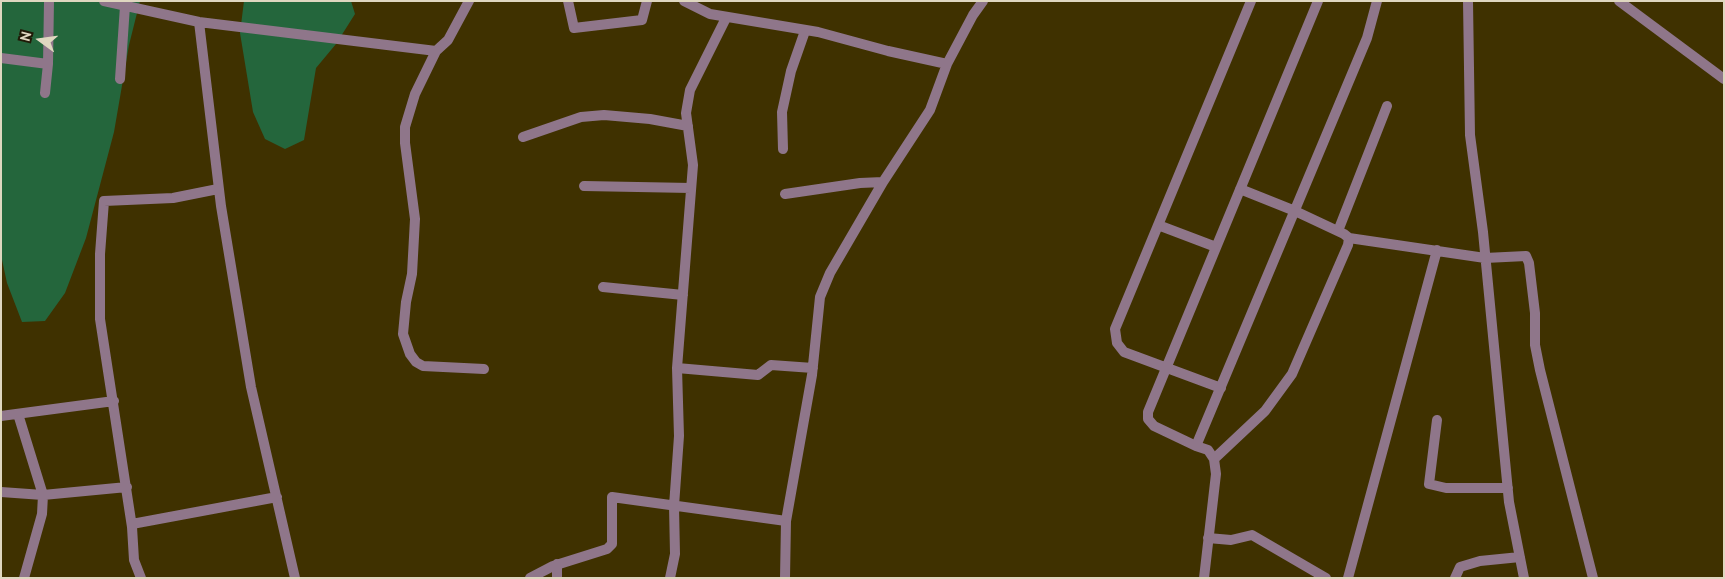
<!DOCTYPE html>
<html>
<head>
<meta charset="utf-8">
<style>
  body { margin:0 }
  #map { position:relative; width:1725px; height:579px; overflow:hidden; background:#3f3100; font-family:"PT Sans",sans-serif }
  canvas { display:block }
  .frame { position:absolute; inset:0; border:2px solid #dfd7c0; pointer-events:none }
  .north { position:absolute; left:15px; top:15px; width:50px; height:50px; -webkit-text-stroke:4px #201a07; paint-order:stroke; rotate:284deg; font-size:14px; font-weight:700; line-height:20px; text-align:center; color:#dfd7c0 }
  .north::after { content:''; display:block; margin:auto; width:18px; height:22px; background:#dfd7c0; clip-path:polygon(50% 0,100% 100%,50% 72%,0 100%) }
</style>
</head>
<body>
<div id="map">
<canvas width="1725" height="579"></canvas>
<div class="frame"></div>
<div class="north">N</div>
</div>
<script>
const ctx = document.querySelector('canvas').getContext('2d');
ctx.lineJoin = 'round';
function fillPath(path, color) { ctx.fillStyle = color; ctx.fill(path, 'evenodd'); }
const shape = rows => new Path2D(rows.map(r => 'M' + r).join(''));
function trace(path, color, width, dash) { ctx.strokeStyle = color; ctx.lineWidth = width; ctx.lineCap = dash ? 'butt' : 'round'; ctx.setLineDash(dash || []); ctx.stroke(path); }
const water = shape([
  [1,1,140,1,129,45,114,132,86,238,65,293,45,321,22,322,7,283,1,255],
  [244,1,351,1,355,14,336,44,316,68,304,140,285,149,265,139,253,112,240,33]
]);
const minor = shape([
  [104,1,199,22,436,51,448,40,469,1],
  [568,1,574,28,642,20,647,1],
  [684,1,710,14,818,32,888,51,947,64],
  [1318,1,1148,412,1148,419,1154,426,1196,446,1367,38,1377,1],
  [1468,1,1470,135,1483,232,1509,502,1524,578],
  [1619,1,1724,79],
  [199,22,221,206,251,387,295,578],
  [436,51,415,94,405,127,405,143,415,219,412,274,406,302,403,334,410,354,416,362,423,366,484,369],
  [1,58,48,64],
  [120,79,125,6],
  [45,93,48,64,49,1],
  [523,137,581,117,604,115,650,119,688,126],
  [783,149,782,112,791,71,805,31],
  [584,186,691,188],
  [1240,189,1295,211,1344,234,1349,238,1485,258,1526,256,1529,263,1535,313,1535,345,1540,370,1593,578],
  [785,194,860,183,883,182],
  [1158,225,1216,247],
  [1338,231,1387,106],
  [603,287,683,295],
  [677,368,758,375,771,365,813,368],
  [1221,388,1124,352,1117,343,1115,329,1251,1],
  [18,414,43,495,42,514,24,578],
  [1,416,114,401],
  [1437,420,1429,484,1446,488,1508,488],
  [1196,446,1208,450,1214,459,1216,474,1204,578],
  [1214,459,1265,411,1292,374,1348,245,1349,238],
  [1,492,43,495,127,487],
  [132,524,277,497],
  [1208,538,1231,540,1252,535,1326,578],
  [141,578,134,560,132,527,100,319,100,254,104,201,173,198,218,189],
  [530,578,553,566,607,549,612,544,612,497,786,521],
  [557,578,557,564],
  [670,578,675,554,674,506,679,436,677,368,693,165,686,113,690,90,726,18],
  [785,578,786,521,812,375,820,297,830,273,883,182,930,110,947,64,973,15,983,1],
  [1348,578,1437,250],
  [1455,578,1460,567,1480,561,1520,557]
]);
fillPath(water, '#24663c');
trace(minor, '#8f768a', 10);
</script>
</body>
</html>
